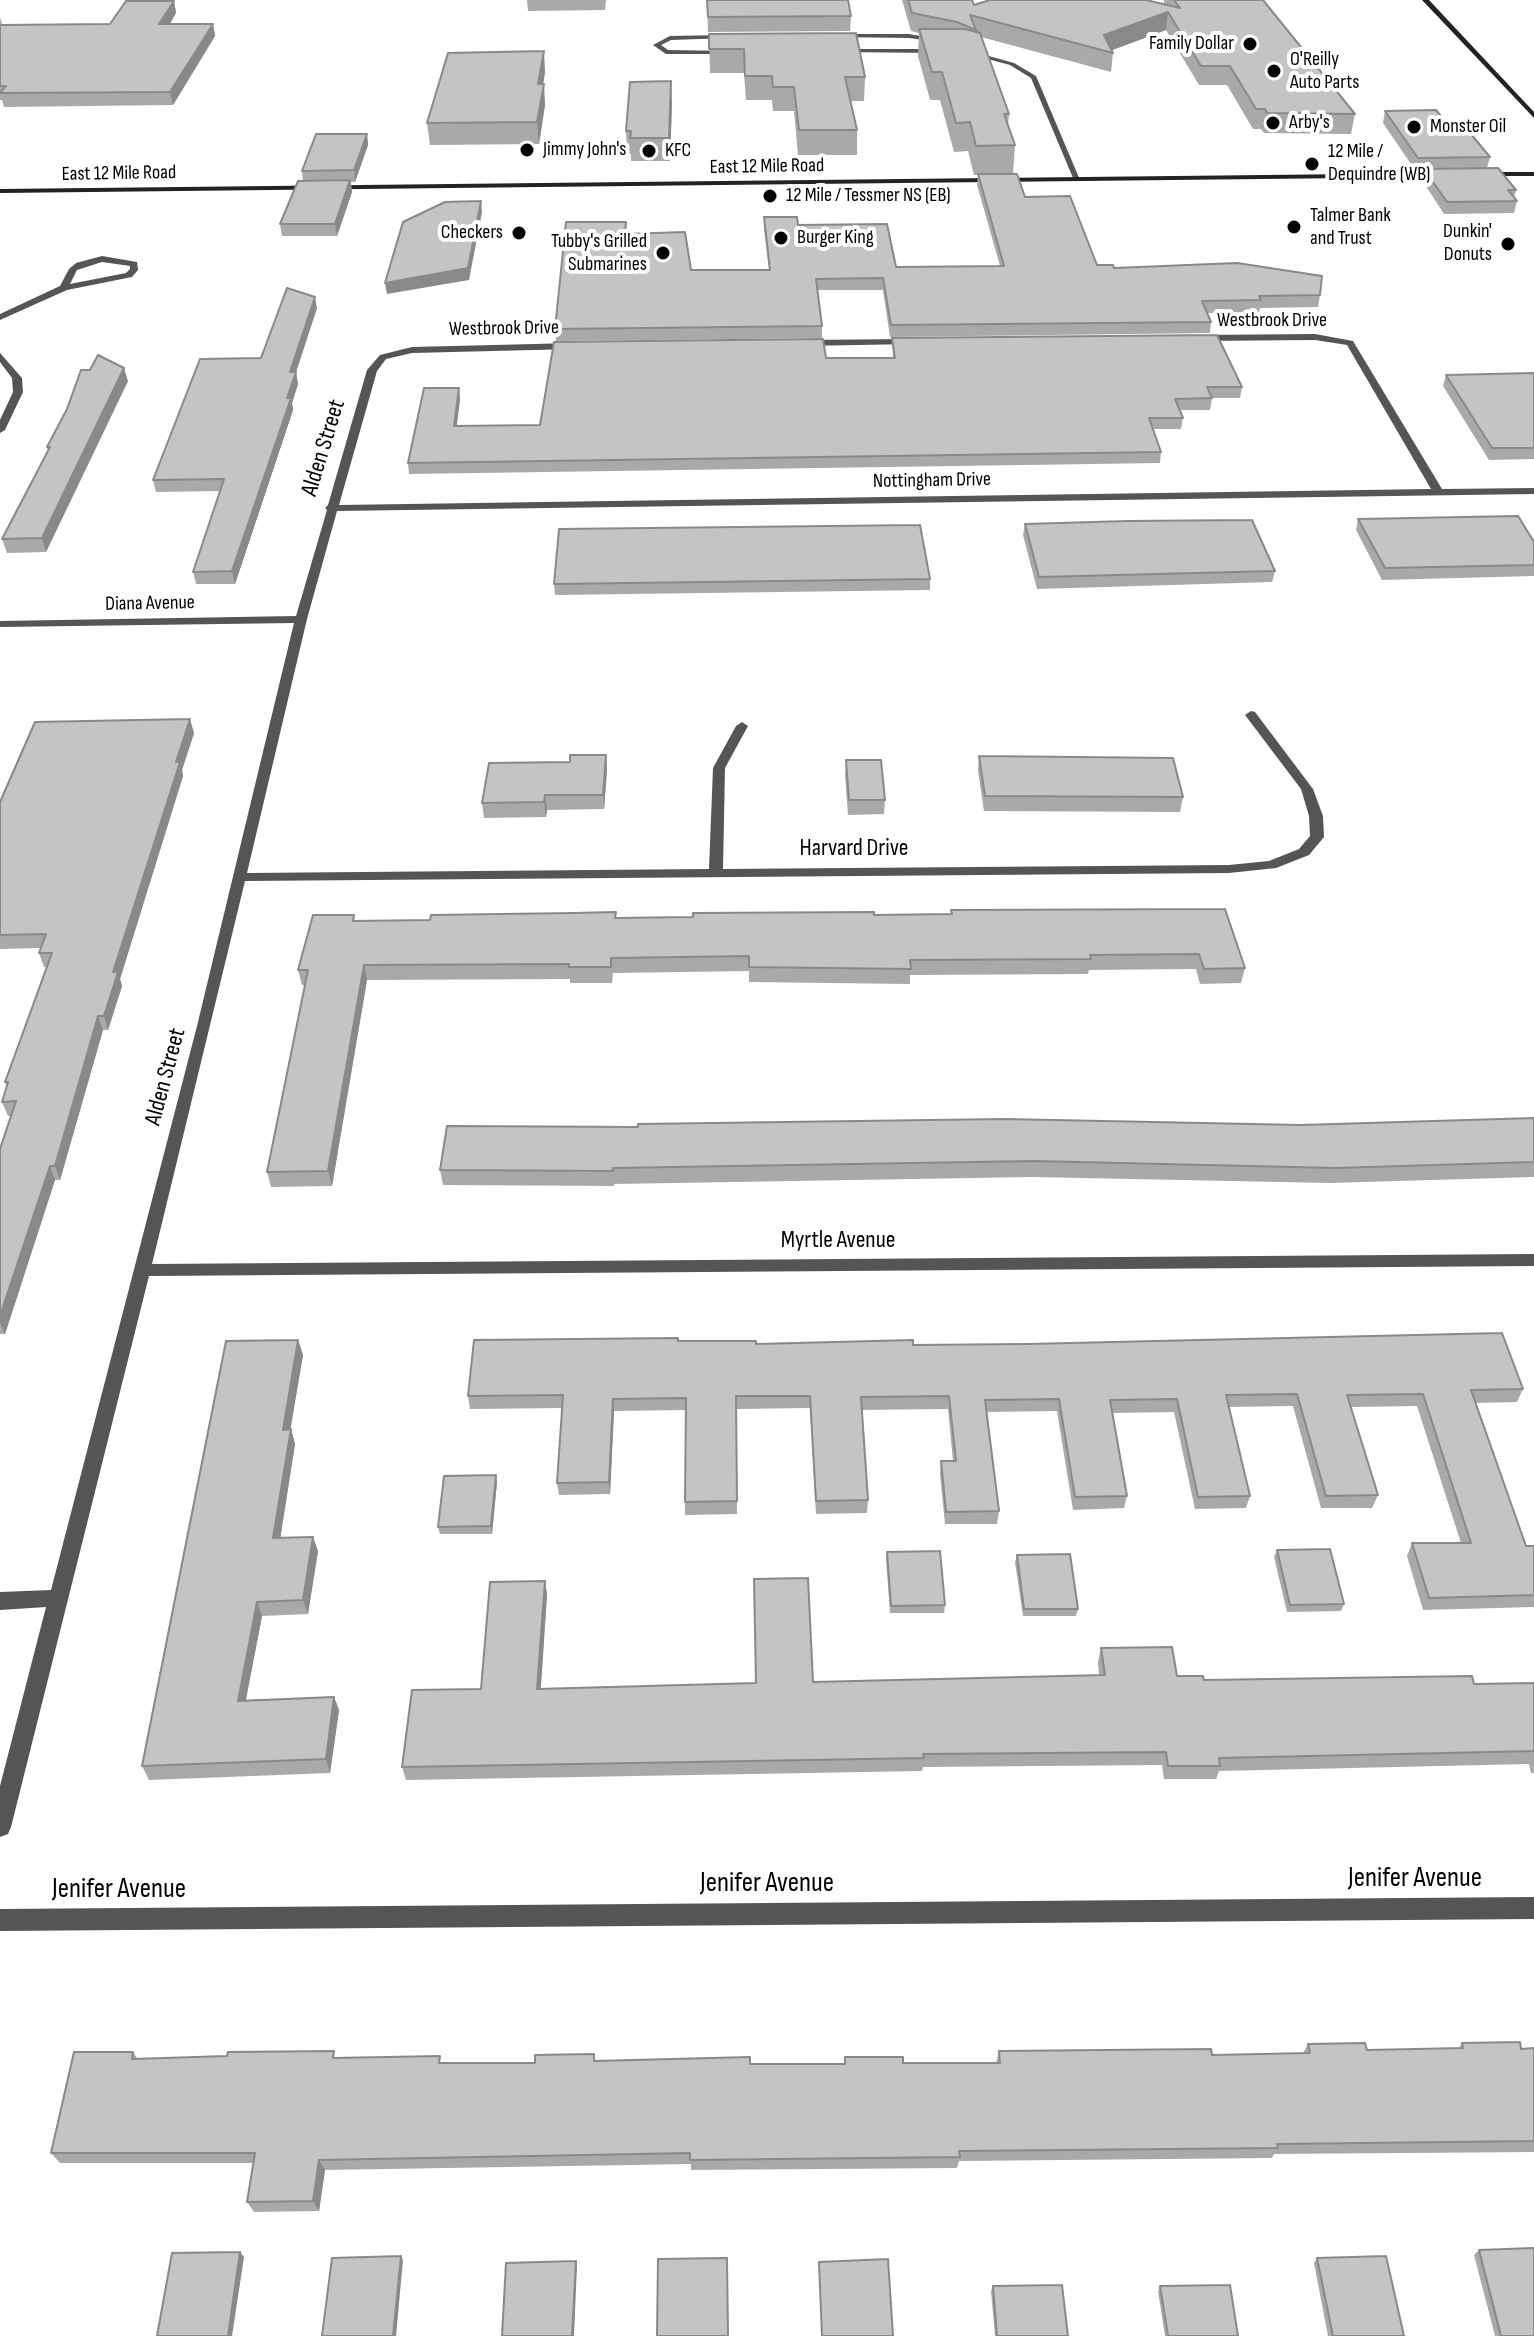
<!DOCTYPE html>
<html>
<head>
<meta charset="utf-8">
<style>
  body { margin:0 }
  canvas { display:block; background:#fff }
</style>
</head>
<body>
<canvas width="1534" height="2336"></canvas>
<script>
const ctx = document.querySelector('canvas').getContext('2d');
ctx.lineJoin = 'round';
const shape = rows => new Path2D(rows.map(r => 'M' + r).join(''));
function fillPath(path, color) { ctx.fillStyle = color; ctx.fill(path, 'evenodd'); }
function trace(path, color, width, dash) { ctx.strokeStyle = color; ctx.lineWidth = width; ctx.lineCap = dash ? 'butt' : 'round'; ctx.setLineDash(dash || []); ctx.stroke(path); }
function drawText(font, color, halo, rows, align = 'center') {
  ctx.font = font + ' "Sofia Sans Condensed",sans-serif'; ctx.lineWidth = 8; ctx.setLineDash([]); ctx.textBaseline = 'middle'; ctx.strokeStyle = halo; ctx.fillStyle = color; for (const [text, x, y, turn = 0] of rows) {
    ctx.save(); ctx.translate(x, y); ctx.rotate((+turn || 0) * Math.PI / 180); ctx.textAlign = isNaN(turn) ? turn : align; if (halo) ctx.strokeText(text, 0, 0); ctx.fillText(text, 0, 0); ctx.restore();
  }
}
const minor = shape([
  [835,34,909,34,942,40,939,42,909,38,833,37,835,34],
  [727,35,729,38,671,40,661,45,668,50,730,51,728,54,666,54,653,45,670,36,727,35],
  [839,49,940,49,943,51,940,53,837,52,839,49],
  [967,50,1014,63,1036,76,1080,180,1073,178,1031,78,1010,65,965,53,967,50],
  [102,256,137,262,138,270,132,277,67,290,0,320,0,314,60,286,69,269,76,263,102,256],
  [102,262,130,266,130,269,126,273,70,284,77,270,102,262],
  [1315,334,1353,341,1442,489,1534,488,1534,494,337,511,307,619,247,873,709,869,713,768,736,726,742,722,748,726,725,768,723,869,1229,865,1269,861,1299,849,1310,836,1309,816,1301,789,1245,715,1251,711,1255,712,1313,789,1323,816,1324,837,1309,855,1276,868,1229,873,245,881,152,1264,1534,1254,1534,1266,149,1276,11,1827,8,1834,0,1837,0,1786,46,1607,0,1610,0,1592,51,1590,197,1026,294,623,0,627,0,621,296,616,327,510,325,508,328,505,367,370,380,355,412,347,575,343,580,346,575,349,412,353,386,359,377,371,339,505,1431,489,1347,345,1315,340,1198,341,1193,338,1198,335,1315,334],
  [911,339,916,342,914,344,802,346,797,343,802,340,911,339],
  [0,353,22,378,23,392,5,430,0,433,0,420,13,392,12,378,0,362,0,353],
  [1534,1897,1534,1919,0,1931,0,1909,1534,1897]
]);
const secondary = shape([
  [1422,0,1429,0,1534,112,1534,118,1422,0],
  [1478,172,1534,172,1534,176,1481,176,1478,172],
  [1445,173,1442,177,0,193,0,189,1445,173]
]);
const wall = shape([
  [527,0,606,0,605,10,528,11],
  [707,0,851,16,850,31,708,32],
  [902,0,972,0,974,5,1164,4,1164,0,1263,0,1355,114,1351,134,1264,133,1261,129,1253,129,1227,85,1199,85,1166,30,1112,50,1113,53,1111,72,981,37,1009,114,1008,125,1015,145,1013,174,1025,197,1097,265,1320,295,1318,307,1260,308,1259,312,1207,313,1211,322,1210,333,890,337,883,290,818,290,822,326,822,338,556,341,555,329,626,234,691,270,769,270,764,228,764,217,798,225,896,267,1000,266,977,185,978,175,974,175,968,151,954,152,940,100,930,100,918,56,919,33,911,31],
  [174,1,176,13,170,24,213,24,215,36,173,105,4,107,2,100,0,100,0,17,2,24,1,25,110,24],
  [709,34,865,77,864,101,851,101,857,130,857,155,798,155,794,111,773,111,772,100,746,100,744,73,710,73],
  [545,72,543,84,545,105,539,144,430,145,427,123],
  [672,103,670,161,631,161,631,154,627,154,626,131],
  [1385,111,1490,157,1487,168,1516,190,1514,197,1517,201,1514,213,1444,214,1422,180,1424,170,1415,170,1383,123],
  [367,134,368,145,355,182,351,182,352,192,337,236,282,236,280,224,303,181,302,171],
  [317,308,296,372,298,384,292,403,293,410,235,584,196,584,193,572,220,491,156,492,153,480,261,358],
  [892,338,1242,387,1240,398,1212,398,1210,410,1180,410,1183,418,1181,429,1153,429,1161,452,1160,463,409,474,408,463,460,399,457,426,540,425,826,358,893,358],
  [1534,373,1534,459,1489,460,1443,386,1446,375],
  [128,381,46,552,7,553,2,539,48,451,47,447],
  [1358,519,1534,542,1534,576,1382,580,1356,530],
  [1025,524,1275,571,1272,582,1037,589,1023,535],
  [930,579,930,590,555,595,554,584],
  [194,733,182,770,183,776,120,979,122,986,108,1030,103,1030,60,1180,55,1180,5,1334,0,1334,0,1149,11,1116,8,1116,2,1102,7,1087,5,1082,46,967,44,967,39,953,41,948,0,949,0,802],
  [606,755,607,770,604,809,547,810,546,817,484,818,482,803,570,762],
  [979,756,1183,797,1180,812,984,811,978,771],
  [846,760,885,800,884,814,848,815,845,775],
  [1225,909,1245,968,1241,983,1200,984,1196,969,1089,970,1088,974,910,975,910,984,749,982,749,971,613,973,612,983,570,983,570,979,367,980,332,1186,271,1187,267,1172,305,985,302,985,298,970,356,921,430,920,616,912,616,918,951,914,951,910],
  [1534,1118,1534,1177,1330,1183,1032,1177,614,1184,614,1186,443,1185,440,1170,638,1127,1301,1125],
  [298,1340,303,1355,290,1429,295,1444,280,1538,318,1551,308,1614,262,1616,246,1700,334,1697,339,1710,330,1773,149,1780,142,1766],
  [678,1341,756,1344,913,1345,1523,1389,1517,1402,1476,1403,1526,1546,1534,1546,1534,1607,1423,1610,1407,1556,1412,1543,1461,1543,1417,1406,1351,1407,1378,1495,1372,1508,1321,1508,1293,1406,1229,1407,1250,1496,1246,1508,1195,1509,1174,1412,1112,1413,1127,1496,1124,1508,1073,1510,1057,1411,986,1412,999,1511,997,1524,945,1524,940,1474,941,1461,953,1461,948,1409,862,1410,868,1500,867,1513,816,1514,810,1408,736,1409,737,1514,685,1515,686,1410,614,1411,610,1494,559,1495,557,1483,562,1408,470,1409,468,1396],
  [497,1482,492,1534,440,1534,438,1527],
  [1277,1550,1344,1604,1341,1611,1287,1612,1274,1557],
  [887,1552,945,1605,944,1613,890,1613,886,1559],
  [1017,1555,1078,1609,1076,1616,1023,1616,1015,1562],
  [545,1581,547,1595,540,1689,1099,1675,1098,1662,1101,1648,1177,1676,1204,1680,1474,1684,1534,1683,1534,1773,1531,1773,1529,1764,1219,1771,1216,1779,1164,1779,1162,1765,923,1767,922,1771,406,1780,402,1767,481,1689],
  [1462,2043,1521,2049,1534,2048,1534,2152,1274,2154,1272,2158,959,2161,957,2168,691,2170,691,2164,325,2170,319,2211,254,2212,247,2202,253,2163,60,2163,51,2153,133,2052,137,2058,338,2058,442,2063,535,2063,595,2061,750,2064,844,2064,845,2057,903,2063,996,2063,999,2051,1212,2055,1303,2053,1308,2044,1367,2050,1459,2048],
  [1479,2250,1534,2336,1495,2336,1474,2255],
  [1317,2258,1404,2336,1328,2336,1314,2263],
  [993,2286,1068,2336,995,2336,991,2291],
  [1160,2286,1238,2336,1165,2336,1158,2291]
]);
const shadedWall = shape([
  [174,1,176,13,162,37,159,24],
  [1168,12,1166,30,1107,52,1104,35],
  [213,24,215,36,173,105,170,92],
  [544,51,545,72,540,105,538,84],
  [671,81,672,103,670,161,669,138],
  [544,84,545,105,539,144,537,122],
  [367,134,368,145,355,182,354,170],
  [350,180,352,192,337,236,335,224],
  [481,201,482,212,469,280,387,294,385,283],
  [315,297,317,308,296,372,298,384,292,403,293,410,235,584,232,571,287,398,290,372],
  [124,368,128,381,46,552,42,538],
  [459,388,460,399,455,437,454,426],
  [190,719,194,733,182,770,183,776,120,979,122,986,108,1030,104,1016,113,972,176,762],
  [606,755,607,770,604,809,603,795],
  [545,795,547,810,546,817,544,802],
  [364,965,367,980,332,1186,328,1171],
  [98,1016,103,1030,60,1180,55,1166],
  [50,1166,55,1180,5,1334,0,1323,0,1316],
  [298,1340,303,1355,288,1444,283,1430],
  [613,1399,614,1411,610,1494,609,1482],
  [291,1429,295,1444,278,1553,273,1538],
  [496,1475,497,1482,492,1534,491,1526],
  [313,1537,318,1551,308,1614,303,1600],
  [545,1581,547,1595,540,1702,537,1689],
  [257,1602,262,1616,243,1714,238,1701],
  [334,1697,339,1710,330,1773,326,1759],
  [319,2160,325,2170,319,2211,313,2201],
  [240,2252,244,2257,232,2336,228,2336],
  [401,2256,403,2260,396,2336,393,2336],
  [576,2261,577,2265,574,2336,572,2336]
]);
const building = shape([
  [707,0,848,0,851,16,708,17,707,0],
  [908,0,972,0,974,5,990,0,1146,0,1180,8,1174,0,1263,0,1355,114,1267,113,1265,109,1256,109,1230,66,1201,66,1168,12,1104,35,1113,53,970,15,976,30,957,22,912,13,908,0],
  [126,1,174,1,159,24,213,24,170,92,0,93,6,86,0,86,0,25,110,24,126,1],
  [919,29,965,29,980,33,1009,114,1004,114,1015,145,976,146,970,122,956,123,942,72,932,72,919,29],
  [856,33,865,77,845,77,857,130,799,130,794,87,773,87,772,76,745,76,744,49,709,49,709,34,856,33],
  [544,51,538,84,544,84,537,122,427,123,448,53,544,51],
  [671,81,669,138,630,138,631,131,626,131,630,82,671,81],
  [1436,110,1445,121,1460,121,1490,157,1418,158,1385,111,1436,110],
  [316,134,367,134,354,170,302,171,316,134],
  [1498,168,1516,190,1508,190,1517,201,1447,202,1424,169,1498,168],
  [978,174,1017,174,1025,197,1070,196,1097,265,1113,265,1114,268,1237,263,1322,276,1320,295,1259,296,1261,300,1202,301,1211,322,891,325,883,278,816,279,822,326,555,329,566,222,626,222,625,234,685,232,691,270,770,270,764,217,797,217,798,225,887,224,896,267,1004,266,978,174],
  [350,180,335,224,280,224,298,181,350,180],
  [481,201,468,268,385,283,403,222,445,202,481,201],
  [287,288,315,297,290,372,296,372,287,398,291,398,232,571,193,572,224,479,153,480,200,359,261,358,287,288],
  [1217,335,1242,387,1207,387,1212,398,1175,399,1183,418,1149,418,1161,452,408,463,424,388,459,388,454,426,540,425,554,342,823,339,826,358,895,358,892,338,1217,335],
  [98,355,124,368,42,538,2,539,50,447,47,447,67,409,81,370,90,370,98,355],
  [1534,373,1534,448,1492,448,1446,375,1534,373],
  [1518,516,1534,542,1534,565,1385,568,1358,519,1518,516],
  [1252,520,1275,571,1039,577,1025,524,1128,521,1252,520],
  [920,525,930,579,554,584,559,529,920,525],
  [190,719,176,762,180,762,113,972,118,972,104,1016,98,1016,55,1166,50,1166,0,1316,0,1149,16,1101,2,1102,8,1082,5,1082,52,953,39,953,46,934,0,935,0,802,35,722,190,719],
  [570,755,606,755,603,795,545,795,544,802,482,803,489,763,570,762,570,755],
  [979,756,1173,758,1183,797,985,796,979,756],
  [846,760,881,760,885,800,849,800,846,760],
  [1225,909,1245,968,1204,969,1199,954,1090,955,1091,959,910,960,911,969,749,967,749,956,611,958,611,967,569,967,569,964,364,965,328,1171,267,1172,308,970,298,970,313,915,354,915,353,921,430,920,431,915,574,913,616,912,615,918,693,917,693,913,874,912,874,915,952,914,951,910,1225,909],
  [1534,1118,1534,1162,1335,1168,1034,1161,613,1168,613,1171,440,1170,447,1126,638,1127,638,1124,1004,1119,1301,1125,1534,1118],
  [1502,1333,1523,1389,1471,1390,1526,1546,1534,1546,1534,1595,1429,1598,1412,1543,1471,1543,1423,1394,1347,1395,1378,1495,1326,1496,1297,1394,1226,1395,1250,1496,1198,1497,1177,1399,1110,1400,1127,1496,1075,1497,1059,1399,985,1400,999,1511,946,1512,941,1461,956,1461,949,1396,861,1397,868,1500,816,1501,810,1396,736,1396,737,1501,685,1502,686,1398,613,1399,609,1482,557,1483,563,1395,468,1396,474,1340,678,1338,678,1341,756,1341,756,1344,913,1340,913,1345,1027,1344,1502,1333],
  [298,1340,283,1430,291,1429,273,1538,313,1537,303,1600,257,1602,238,1701,334,1697,326,1759,142,1766,226,1341,298,1340],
  [496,1475,491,1526,438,1527,444,1476,496,1475],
  [1330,1549,1344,1604,1290,1605,1277,1550,1330,1549],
  [940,1551,945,1605,891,1606,887,1552,940,1551],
  [1070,1554,1078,1609,1024,1609,1017,1555,1070,1554],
  [808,1578,813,1682,1105,1675,1101,1648,1172,1647,1177,1676,1203,1676,1204,1680,1472,1676,1474,1684,1534,1683,1534,1751,1219,1758,1220,1766,1168,1766,1166,1752,923,1754,924,1758,402,1767,412,1690,481,1689,490,1582,545,1581,537,1689,756,1683,754,1579,808,1578],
  [1520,2042,1521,2049,1534,2048,1534,2141,1277,2144,1278,2148,959,2151,960,2157,690,2160,690,2153,319,2160,313,2201,247,2202,255,2153,51,2153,74,2052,133,2052,132,2059,227,2056,228,2052,334,2051,333,2058,440,2056,439,2063,535,2063,535,2055,594,2054,594,2061,750,2057,750,2064,845,2064,845,2057,903,2057,903,2063,1000,2063,999,2051,1211,2049,1212,2055,1310,2053,1308,2044,1365,2043,1367,2050,1463,2048,1462,2043,1520,2042],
  [1534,2248,1534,2336,1501,2336,1479,2250,1534,2248],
  [240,2252,228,2336,157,2336,172,2253,240,2252],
  [401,2256,393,2336,322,2336,332,2258,401,2256],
  [1386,2256,1404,2336,1333,2336,1317,2258,1386,2256],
  [727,2258,728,2336,657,2336,658,2259,727,2258],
  [888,2259,893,2336,822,2336,819,2262,888,2259],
  [576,2261,572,2336,502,2336,506,2263,576,2261],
  [1062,2285,1068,2336,997,2336,993,2286,1062,2285],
  [1230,2285,1238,2336,1168,2336,1160,2286,1230,2285]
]);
const markers = [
  [1250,44,8,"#000"],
  [1274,71,8,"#000"],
  [1273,123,8,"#000"],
  [1414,127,8,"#000"],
  [527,150,8,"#000"],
  [649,151,8,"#000"],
  [1312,164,8,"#000"],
  [770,196,8,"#000"],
  [1294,227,8,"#000"],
  [519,233,8,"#000"],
  [781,238,8,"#000"],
  [1508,244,8,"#000"],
  [663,253,8,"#000"]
];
const farPoinames = [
  ["Family Dollar",1234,44,"right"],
  ["O'Reilly",1290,60],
  ["Auto Parts",1290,83],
  ["Arby's",1289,123],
  ["Monster Oil",1430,127],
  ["Jimmy John's",543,150],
  ["KFC",665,151],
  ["12 Mile /",1328,152],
  ["Dequindre (WB)",1328,175],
  ["12 Mile / Tessmer NS (EB)",786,196],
  ["Talmer Bank",1310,216],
  ["and Trust",1310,239],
  ["Dunkin'",1492,232,"right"],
  ["Donuts",1492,255,"right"],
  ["Checkers",503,233,"right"],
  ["Burger King",797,238],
  ["Tubby's Grilled",647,242,"right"],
  ["Submarines",647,265,"right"]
];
const farStreetnames = [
  ["East 12 Mile Road",767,167,-1],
  ["East 12 Mile Road",119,174,-1],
  ["Westbrook Drive",1272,321],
  ["Westbrook Drive",504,329,-1],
  ["Nottingham Drive",932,481,-1],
  ["Diana Avenue",150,604,-1]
];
const streetNames = [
  ["Alden Street",324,448,-73],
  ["Harvard Drive",854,849],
  ["Alden Street",166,1077,-75],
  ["Myrtle Avenue",838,1241]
];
const nearStreetnames = [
  ["Jenifer Avenue",1415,1879],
  ["Jenifer Avenue",767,1884],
  ["Jenifer Avenue",119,1890]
];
fillPath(minor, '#555');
fillPath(secondary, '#222');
fillPath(wall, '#a9a9a9');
fillPath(shadedWall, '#898989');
fillPath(building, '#c4c4c4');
trace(building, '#898989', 2);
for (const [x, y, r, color] of markers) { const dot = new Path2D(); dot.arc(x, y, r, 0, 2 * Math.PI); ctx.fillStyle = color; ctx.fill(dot); trace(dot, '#fff', 3); }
drawText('20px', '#000', '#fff', farPoinames, 'left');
drawText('20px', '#000', '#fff', farStreetnames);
drawText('24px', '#000', '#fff', streetNames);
drawText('28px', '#000', '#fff', nearStreetnames);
</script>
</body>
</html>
